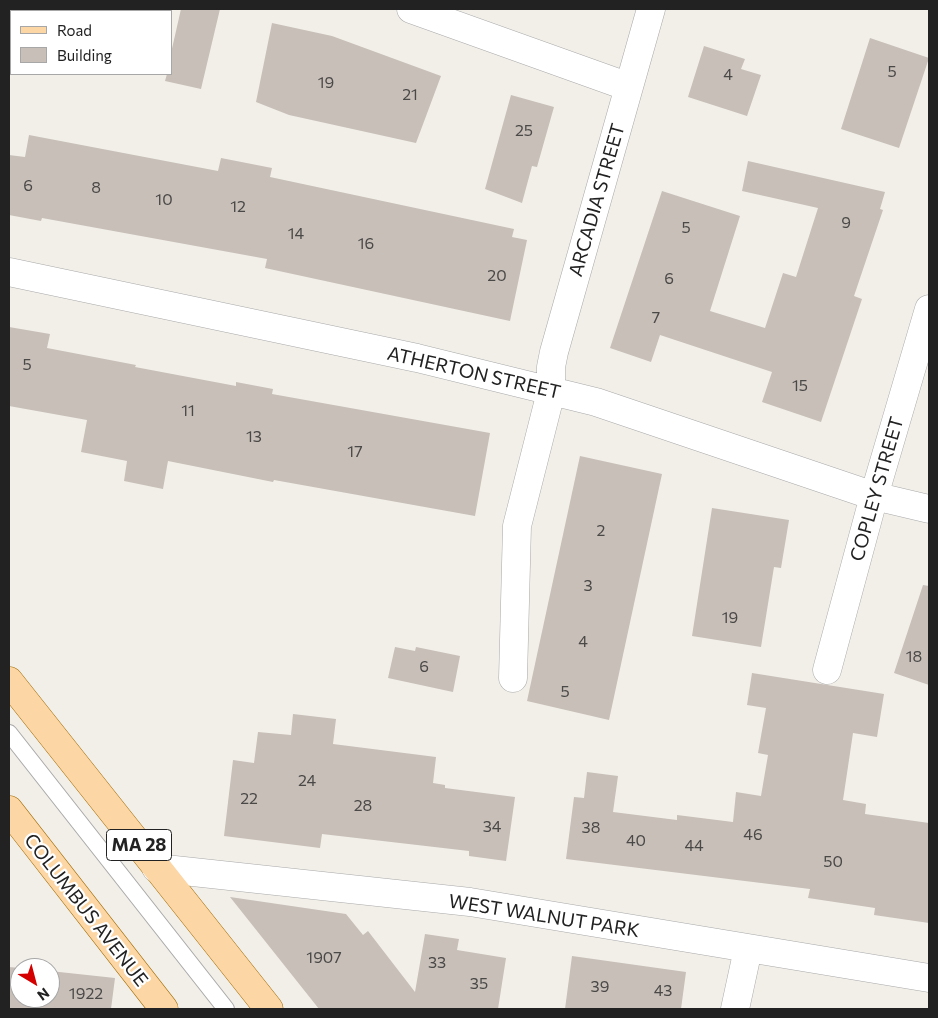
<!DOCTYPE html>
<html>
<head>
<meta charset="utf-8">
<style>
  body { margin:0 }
  #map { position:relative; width:938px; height:1018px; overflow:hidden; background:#f2efe9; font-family:Commissioner,sans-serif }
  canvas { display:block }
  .frame { position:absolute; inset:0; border:10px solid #222; pointer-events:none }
  .legend { position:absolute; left:10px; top:10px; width:162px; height:65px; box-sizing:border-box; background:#fff; border:1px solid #a7a7a7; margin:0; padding:6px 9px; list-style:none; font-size:15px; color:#222 }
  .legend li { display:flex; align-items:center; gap:10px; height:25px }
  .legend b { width:25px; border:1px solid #a7a7a7 }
  .north { position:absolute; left:10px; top:958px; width:50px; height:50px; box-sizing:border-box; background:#fff; border:1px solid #a7a7a7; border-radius:50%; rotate:143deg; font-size:14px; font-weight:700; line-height:20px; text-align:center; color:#222 }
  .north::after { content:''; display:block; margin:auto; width:18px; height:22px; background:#d40000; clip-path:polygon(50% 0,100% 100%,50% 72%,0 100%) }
</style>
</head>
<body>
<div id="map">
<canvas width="938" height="1018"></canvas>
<div class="frame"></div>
<ul class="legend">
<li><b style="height:6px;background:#fcd6a4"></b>Road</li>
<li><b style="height:14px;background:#c7bfb8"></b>Building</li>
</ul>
<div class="north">N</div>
</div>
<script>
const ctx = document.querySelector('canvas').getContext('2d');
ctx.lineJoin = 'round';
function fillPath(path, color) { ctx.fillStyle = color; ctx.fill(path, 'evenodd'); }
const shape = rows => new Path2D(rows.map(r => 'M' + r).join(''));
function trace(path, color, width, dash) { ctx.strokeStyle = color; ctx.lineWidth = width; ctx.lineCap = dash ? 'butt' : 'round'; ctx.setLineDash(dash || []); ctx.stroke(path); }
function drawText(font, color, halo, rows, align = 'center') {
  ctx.font = font + ' Commissioner,sans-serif'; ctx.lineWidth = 4.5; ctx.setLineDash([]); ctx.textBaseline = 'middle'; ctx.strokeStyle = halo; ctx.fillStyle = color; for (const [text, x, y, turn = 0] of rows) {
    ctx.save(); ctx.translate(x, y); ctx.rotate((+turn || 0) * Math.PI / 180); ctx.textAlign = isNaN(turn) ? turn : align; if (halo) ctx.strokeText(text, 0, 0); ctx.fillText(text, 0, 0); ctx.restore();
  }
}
const building = shape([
  [181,9,220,9,201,89,165,81,167,74,171,74,171,53],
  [272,23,332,36,441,76,416,143,289,115,256,102],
  [870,38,929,58,899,148,841,129],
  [704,46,745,59,741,69,761,75,747,116,688,97],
  [511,95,554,107,537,167,532,166,522,203,485,189],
  [29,135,218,171,221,158,272,168,270,177,514,229,512,237,527,240,510,321,265,268,267,259,42,218,41,221,9,215,9,155,25,157],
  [748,161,885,192,880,209,883,210,854,296,862,299,821,422,762,402,772,372,660,335,651,362,610,348,662,191,740,216,710,311,765,328,783,273,796,277,818,208,742,191],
  [9,327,50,334,47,348,136,365,135,367,236,386,236,382,273,389,272,394,490,433,475,516,274,480,273,482,168,461,163,489,124,481,127,461,81,452,87,420,9,406],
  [580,456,662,474,609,720,527,701],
  [712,508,789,520,781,568,774,567,761,647,692,636],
  [923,585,929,586,929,685,894,673],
  [395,647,415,651,416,647,460,656,453,692,388,678],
  [752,673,884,694,877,737,853,733,843,800,866,804,865,814,929,823,929,923,874,915,875,908,808,898,810,889,566,859,574,797,584,798,587,772,618,776,613,812,677,820,677,815,733,822,736,792,761,796,768,755,758,753,766,708,747,705],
  [293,714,336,719,333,744,436,757,433,783,445,785,445,788,515,797,506,861,469,856,469,851,322,834,320,848,224,836,233,760,254,763,258,732,291,735],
  [230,897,346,914,363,935,368,931,415,992,425,934,459,939,457,950,506,958,498,1009,319,1009],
  [572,956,686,972,681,1009,565,1009],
  [9,967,20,968,20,998,50,998,50,971,115,978,111,1009,9,1009]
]);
const service = shape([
  [9,733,226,1009]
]);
const minor = shape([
  [411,9,629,87],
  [9,272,417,358,596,402,874,496,929,509],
  [827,670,874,496,929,309],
  [513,678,517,526,551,392,551,367,554,352,651,9],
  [156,868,470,902,929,978],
  [735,1009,748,949]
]);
const primary = shape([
  [9,681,269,1009],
  [9,810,164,1009]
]);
const numberNames = [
  ["5",892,72],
  ["4",728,75],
  ["19",326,83],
  ["21",410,95],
  ["25",524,131],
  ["6",28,186],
  ["8",96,188],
  ["10",164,200],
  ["12",238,207],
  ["9",846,223],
  ["5",686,228],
  ["14",296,234],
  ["16",366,244],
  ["20",497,276],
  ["6",669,279],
  ["7",656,318],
  ["5",27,365],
  ["15",800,386],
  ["11",188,411],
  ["13",254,437],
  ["17",355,452],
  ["2",601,531],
  ["3",588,586],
  ["19",730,618],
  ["4",583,642],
  ["18",914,657],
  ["6",424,667],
  ["5",565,692],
  ["24",307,781],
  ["22",249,799],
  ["28",363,806],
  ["34",492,827],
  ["38",591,828],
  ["46",753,835],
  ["40",636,841],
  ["44",694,846],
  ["50",833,862],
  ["1907",324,958],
  ["33",437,963],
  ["35",479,984],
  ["39",600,987],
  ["43",663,991],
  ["1922",86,994]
];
const shields = [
  [139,845,65]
];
const shieldNames = [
  ["MA 28",139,845]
];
const streetNames = [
  ["ARCADIA STREET",597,200,-74],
  ["ATHERTON STREET",474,373,13],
  ["COPLEY STREET",877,489,-74],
  ["COLUMBUS AVENUE",86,910,52],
  ["WEST WALNUT PARK",544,916,9]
];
fillPath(building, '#c7bfb8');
trace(service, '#a9a9a9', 18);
trace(minor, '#a9a9a9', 29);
trace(primary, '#a06b00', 29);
trace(service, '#fff', 16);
trace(minor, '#fff', 28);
trace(primary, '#fcd6a4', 28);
drawText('16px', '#4b4948', null, numberNames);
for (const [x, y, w] of shields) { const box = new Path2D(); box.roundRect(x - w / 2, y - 15.5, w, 31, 4); ctx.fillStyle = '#fff'; ctx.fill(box); trace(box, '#222', 1); }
drawText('bold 18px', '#222', null, shieldNames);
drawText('19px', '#222', '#fff', streetNames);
</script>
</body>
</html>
